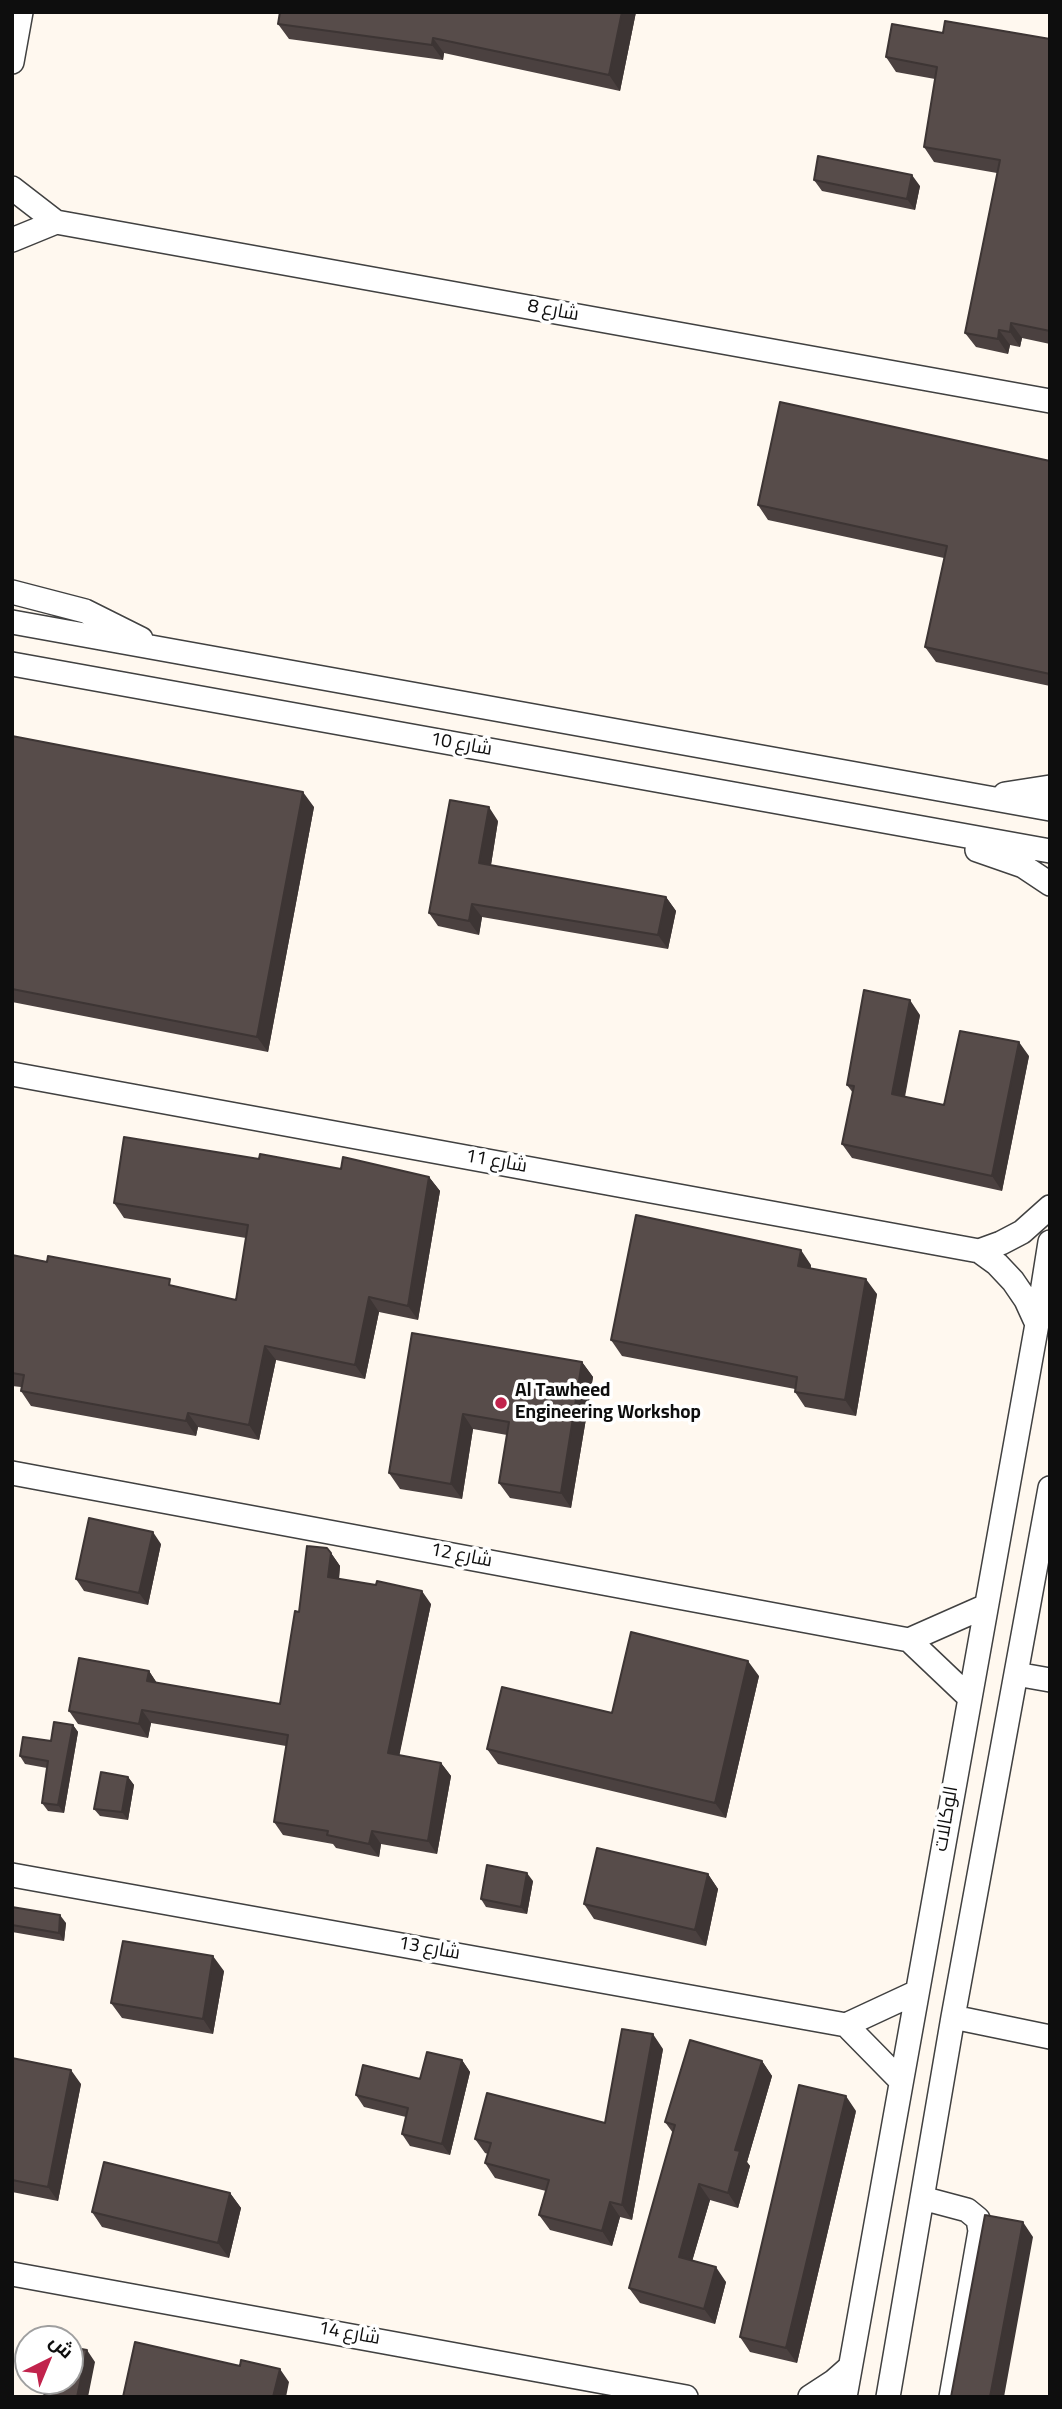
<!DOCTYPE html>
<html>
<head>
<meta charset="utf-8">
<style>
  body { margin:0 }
  #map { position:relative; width:1062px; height:2409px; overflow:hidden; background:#fff8ef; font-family:Georgia,Cairo,serif }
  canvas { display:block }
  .frame { position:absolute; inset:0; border:14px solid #0e0e0e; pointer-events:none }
  .north { position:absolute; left:14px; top:2325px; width:70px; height:70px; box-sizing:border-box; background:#fff; border:2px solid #9f9f9f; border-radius:50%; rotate:43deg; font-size:19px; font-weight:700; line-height:28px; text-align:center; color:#0e0e0e }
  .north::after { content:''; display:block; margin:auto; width:24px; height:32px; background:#c1234c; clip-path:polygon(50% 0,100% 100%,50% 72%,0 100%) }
</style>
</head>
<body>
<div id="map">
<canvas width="1062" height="2409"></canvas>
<div class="frame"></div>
<div class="north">ش</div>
</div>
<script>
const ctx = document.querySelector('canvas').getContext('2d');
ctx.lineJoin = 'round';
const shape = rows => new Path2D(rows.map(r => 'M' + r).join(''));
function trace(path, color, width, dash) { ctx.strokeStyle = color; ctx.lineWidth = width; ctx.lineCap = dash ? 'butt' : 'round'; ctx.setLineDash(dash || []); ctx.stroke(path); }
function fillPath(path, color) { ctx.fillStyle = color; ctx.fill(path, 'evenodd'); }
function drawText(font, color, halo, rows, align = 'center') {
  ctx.font = font + ' Georgia,Cairo,serif'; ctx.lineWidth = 7; ctx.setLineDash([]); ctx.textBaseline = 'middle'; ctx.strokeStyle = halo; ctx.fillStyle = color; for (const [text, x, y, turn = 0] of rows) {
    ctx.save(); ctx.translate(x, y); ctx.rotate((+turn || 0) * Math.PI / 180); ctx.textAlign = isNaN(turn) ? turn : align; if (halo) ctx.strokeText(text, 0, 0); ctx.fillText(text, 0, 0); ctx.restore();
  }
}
const minor = shape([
  [12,62,21,12],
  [12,188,56,222,1050,401],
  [12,240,56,222],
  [12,592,85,611,141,639],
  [12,622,1050,809],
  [12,664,1050,851],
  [1005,794,1050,787],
  [977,850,1023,866,1050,884],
  [12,1074,979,1251,997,1264,1013,1281,1026,1300,1037,1324],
  [979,1251,1001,1243,1022,1232,1050,1207],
  [12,1473,909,1640,969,1697],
  [909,1640,986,1606],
  [1016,1674,1050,1680],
  [12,1875,846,2025,901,2081],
  [953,2017,1050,2037],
  [846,2025,917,1992],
  [922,2198,967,2210,978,2219,980,2231,951,2397],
  [12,2274,686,2397],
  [810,2397,833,2382,850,2367],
  [845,2397,1037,1324,1050,1242],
  [888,2397,953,2017,1050,1488]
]);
const wall = shape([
  [280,12,636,12,620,91,444,53,443,60,289,39,278,24],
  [943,33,1050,39,1050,344,1022,338,1020,347,1010,345,1008,354,976,347,965,333,997,173,934,162,924,147,935,79,896,72,886,57],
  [814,180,920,186,915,210,822,191],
  [1050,461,1050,686,936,662,925,647,944,558,768,520,758,505],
  [12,736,314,807,268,1052,12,1002],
  [498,821,491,865,666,897,676,911,668,949,482,917,479,935,438,926,429,913],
  [920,1015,905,1097,944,1105,1029,1056,1002,1191,852,1158,842,1144,853,1093,847,1085],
  [259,1159,341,1169,429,1177,440,1191,418,1320,379,1312,365,1379,276,1360,259,1440,198,1427,196,1436,31,1406,21,1391,21,1387,12,1386,12,1255,175,1286,236,1300,246,1238,124,1218,114,1203],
  [811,1265,811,1268,877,1294,856,1416,805,1407,795,1392,795,1389,622,1356,611,1340],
  [412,1333,582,1362,593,1377,571,1508,510,1498,499,1483,507,1435,473,1429,462,1499,400,1489,389,1473],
  [161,1544,148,1605,84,1591,76,1579],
  [331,1553,340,1566,339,1579,431,1604,399,1755,441,1763,451,1776,437,1854,381,1844,379,1857,336,1848,333,1844,283,1835,274,1822,286,1746,151,1723,148,1738,78,1724,69,1711,149,1671,157,1683,280,1704,299,1612],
  [759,1676,726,1818,498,1764,487,1749,612,1713],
  [73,1725,78,1732,64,1813,48,1811,42,1803,47,1768,25,1764,20,1756,51,1741],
  [128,1777,134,1785,128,1820,100,1816,94,1809],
  [708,1874,718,1889,706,1946,594,1919,584,1904],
  [533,1881,527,1914,486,1907,481,1899],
  [12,1907,66,1923,64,1941,12,1932],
  [224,1971,213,2034,122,2018,111,2003],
  [663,2049,632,2220,620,2217,612,2246,550,2230,539,2215,546,2191,495,2178,485,2163,488,2154,485,2153,475,2139,605,2123],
  [12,2058,81,2084,58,2201,12,2192],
  [462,2060,470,2072,450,2155,410,2146,402,2134,406,2117,364,2107,356,2095,420,2079],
  [762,2061,772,2076,747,2162,750,2166,738,2208,710,2200,692,2261,726,2282,715,2324,640,2303,629,2288,673,2133,665,2122],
  [856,2111,797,2363,750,2352,740,2337],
  [230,2193,241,2208,229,2258,102,2227,92,2212]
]);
const shadedWall = shape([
  [622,12,636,12,620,91,609,75],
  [433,38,444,53,443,60,432,45],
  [912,175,920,186,915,210,907,199],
  [1011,323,1022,338,1020,347,1010,332],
  [999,330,1010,345,1008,354,998,339],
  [303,792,314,807,268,1052,257,1037],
  [489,807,498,821,489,877,479,863],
  [666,897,676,911,668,949,658,935],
  [472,904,482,917,479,935,469,921],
  [910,1000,920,1015,902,1109,892,1094],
  [1019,1042,1029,1056,1002,1191,992,1176],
  [429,1177,440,1191,418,1320,408,1306],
  [801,1250,811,1265,808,1281,798,1266],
  [866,1279,877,1294,856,1416,845,1400],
  [369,1297,379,1312,365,1379,355,1365],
  [265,1346,276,1360,259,1440,249,1425],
  [582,1362,593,1377,571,1508,561,1493],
  [188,1413,198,1427,196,1436,186,1421],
  [463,1414,473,1429,462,1499,451,1484],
  [153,1532,161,1544,148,1605,139,1593],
  [331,1553,340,1566,338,1590,328,1577],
  [422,1591,431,1604,397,1767,388,1753],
  [748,1661,759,1676,726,1818,715,1803],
  [149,1671,158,1685,147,1681],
  [142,1710,151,1723,148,1738,139,1724],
  [73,1725,78,1732,64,1813,58,1805],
  [441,1763,451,1776,437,1854,428,1841],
  [128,1777,134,1785,128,1820,122,1812],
  [372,1831,381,1844,379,1857,369,1844],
  [527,1873,533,1881,527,1914,521,1907],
  [708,1874,718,1889,706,1946,695,1930],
  [60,1915,66,1923,64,1941,59,1933],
  [213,1956,224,1971,213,2034,203,2019],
  [653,2034,663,2049,632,2220,622,2205],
  [462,2060,470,2072,450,2155,442,2144],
  [762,2061,772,2076,747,2162,750,2166,738,2208,728,2193,735,2150],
  [71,2070,81,2084,58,2201,48,2187],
  [846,2096,856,2111,797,2363,786,2348],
  [699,2184,710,2200,689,2272,679,2257],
  [230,2193,241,2208,229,2258,218,2243],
  [610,2202,620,2217,612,2246,602,2231],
  [1023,2222,1033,2237,1004,2397,990,2397],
  [716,2267,726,2282,715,2324,704,2309],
  [87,2350,95,2362,88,2397,77,2397],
  [280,2369,289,2382,286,2397,273,2397]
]);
const building = shape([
  [280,12,622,12,609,75,433,38,432,45,278,24,280,12],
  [945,21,1050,39,1050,331,1011,323,1010,332,999,330,998,339,965,333,1000,160,924,147,937,67,886,57,892,24,943,33,945,21],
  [818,156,912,175,907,199,814,180,818,156],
  [780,402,1050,461,1050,674,925,647,947,546,758,505,780,402],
  [12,736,303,792,257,1037,12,989,12,736],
  [450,800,489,807,479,863,666,897,658,935,472,904,469,921,429,913,450,800],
  [864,990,910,1000,892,1094,944,1105,960,1031,1019,1042,992,1176,842,1144,854,1086,847,1085,864,990],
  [124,1137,259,1159,260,1154,341,1169,343,1157,429,1177,408,1306,369,1297,355,1365,265,1346,249,1425,188,1413,186,1421,21,1391,24,1375,12,1373,12,1255,47,1262,48,1256,170,1279,169,1285,236,1300,248,1225,114,1203,124,1137],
  [636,1215,801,1250,798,1266,866,1279,845,1400,795,1392,797,1377,611,1340,636,1215],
  [412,1333,582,1362,561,1493,499,1483,509,1422,463,1414,451,1484,389,1473,412,1333],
  [89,1518,153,1532,139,1593,76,1579,89,1518],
  [307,1546,327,1548,331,1553,328,1577,376,1585,377,1581,422,1591,388,1753,441,1763,428,1841,372,1831,369,1844,327,1835,328,1831,274,1822,288,1735,142,1710,139,1724,69,1711,79,1658,149,1671,147,1681,280,1704,295,1611,299,1612,307,1546],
  [631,1632,748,1661,715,1803,487,1749,502,1687,612,1713,631,1632],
  [54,1722,73,1725,58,1805,42,1803,48,1761,20,1756,23,1737,51,1741,54,1722],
  [101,1772,128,1777,122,1812,94,1809,101,1772],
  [597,1848,708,1874,695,1930,584,1904,597,1848],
  [487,1865,527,1873,521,1907,481,1899,487,1865],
  [12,1907,60,1915,59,1933,12,1925,12,1907],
  [123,1941,213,1956,203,2019,111,2003,123,1941],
  [622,2029,653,2034,622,2205,610,2202,602,2231,539,2215,549,2180,485,2163,491,2143,475,2139,487,2093,605,2123,622,2029],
  [690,2040,762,2061,735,2150,740,2151,728,2193,699,2184,679,2257,716,2267,704,2309,629,2288,675,2125,665,2122,690,2040],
  [427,2052,462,2060,442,2144,402,2134,408,2108,356,2095,363,2065,420,2079,427,2052],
  [12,2058,71,2070,48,2187,12,2180,12,2058],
  [799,2085,846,2096,786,2348,740,2337,799,2085],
  [104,2162,230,2193,218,2243,92,2212,104,2162],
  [985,2215,1023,2222,990,2397,951,2397,985,2215],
  [135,2342,240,2366,241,2360,280,2369,273,2397,123,2397,135,2342],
  [70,2347,87,2350,77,2397,44,2397,47,2381,70,2381,70,2347]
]);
const markers = [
  [501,1403,7,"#c1234c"]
];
const streetNames = [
  ["شارع 8",553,312,10],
  ["شارع 10",461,746,10],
  ["شارع 11",496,1163,10],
  ["شارع 12",461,1557,11],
  ["الوكالات",948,1819,-80],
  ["شارع 13",429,1950,10],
  ["شارع 14",349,2335,10]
];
const poiNames = [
  ["Al Tawheed",515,1392],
  ["Engineering Workshop",515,1414]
];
trace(minor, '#414141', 26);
trace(minor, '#fff', 23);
fillPath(wall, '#4b4140');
fillPath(shadedWall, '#3d3534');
fillPath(building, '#574c4a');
trace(building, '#3d3534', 2);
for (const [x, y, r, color] of markers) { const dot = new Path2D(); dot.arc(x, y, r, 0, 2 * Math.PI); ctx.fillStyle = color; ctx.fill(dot); trace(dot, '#fff', 2.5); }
drawText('19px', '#0e0e0e', '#fff', streetNames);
drawText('bold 19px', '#0e0e0e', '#fff', poiNames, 'left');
</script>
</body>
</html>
